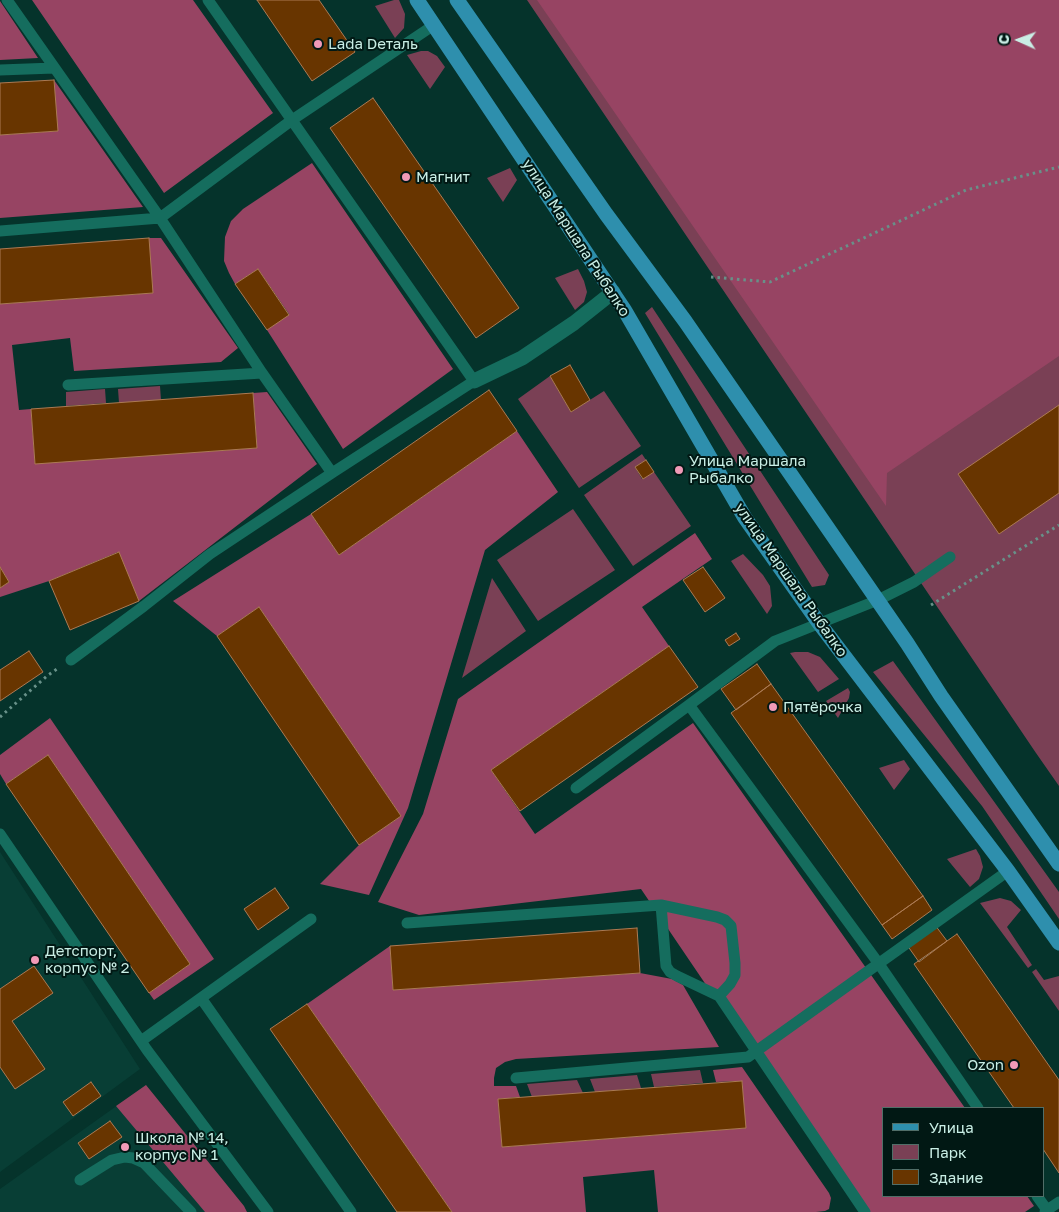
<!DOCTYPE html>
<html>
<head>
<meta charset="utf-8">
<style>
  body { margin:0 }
  #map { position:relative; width:1059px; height:1212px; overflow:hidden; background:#05332b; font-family:"Golos Text",sans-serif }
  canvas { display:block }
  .legend { position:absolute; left:882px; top:1107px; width:162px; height:90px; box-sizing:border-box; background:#011814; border:1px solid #516e68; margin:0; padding:6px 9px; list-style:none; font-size:15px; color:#c9eee5 }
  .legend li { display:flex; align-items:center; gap:10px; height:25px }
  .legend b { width:25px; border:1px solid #516e68 }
  .north { position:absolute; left:994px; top:15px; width:50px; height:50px; -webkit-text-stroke:4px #011814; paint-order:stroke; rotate:272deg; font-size:14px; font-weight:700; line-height:20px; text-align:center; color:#c9eee5 }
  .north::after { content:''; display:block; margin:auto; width:18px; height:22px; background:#c9eee5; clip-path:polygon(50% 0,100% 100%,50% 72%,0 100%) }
</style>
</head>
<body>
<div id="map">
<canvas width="1059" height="1212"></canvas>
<ul class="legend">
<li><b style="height:6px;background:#2e8fad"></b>Улица</li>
<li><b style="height:14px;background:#7a4055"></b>Парк</li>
<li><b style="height:14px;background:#683500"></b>Здание</li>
</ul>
<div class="north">С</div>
</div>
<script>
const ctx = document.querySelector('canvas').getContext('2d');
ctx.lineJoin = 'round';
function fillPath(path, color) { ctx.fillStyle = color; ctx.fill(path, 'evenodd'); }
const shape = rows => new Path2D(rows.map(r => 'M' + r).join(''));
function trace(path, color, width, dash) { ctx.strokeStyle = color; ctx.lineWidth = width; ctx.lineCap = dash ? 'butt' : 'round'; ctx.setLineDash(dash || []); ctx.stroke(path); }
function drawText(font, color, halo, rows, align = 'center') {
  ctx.font = font + ' "Golos Text",sans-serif'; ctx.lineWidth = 4; ctx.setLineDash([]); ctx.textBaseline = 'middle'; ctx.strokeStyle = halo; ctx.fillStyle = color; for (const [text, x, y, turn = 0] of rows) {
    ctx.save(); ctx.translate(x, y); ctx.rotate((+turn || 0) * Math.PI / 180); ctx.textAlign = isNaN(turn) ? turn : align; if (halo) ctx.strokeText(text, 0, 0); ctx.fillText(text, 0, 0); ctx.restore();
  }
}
const built = shape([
  [0,852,140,1069,0,1172],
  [146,1085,239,1212,0,1212,0,1189]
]);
const green = shape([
  [394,0,399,0,405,14,404,28,395,38,375,6],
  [527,0,1059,0,1059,786,1036,753],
  [421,51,428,51,437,56,445,67,430,89,407,55],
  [510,168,517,180,503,202,487,178],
  [578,269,584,281,587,292,584,302,575,310,555,278],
  [652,307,829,575,825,585,812,587,782,538,645,313],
  [550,376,571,412,604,391,641,446,579,488,518,399],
  [160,386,161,400,119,403,118,389],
  [105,389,106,403,66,406,66,392],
  [642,454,646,460,635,467,642,479,654,472,691,526,633,566,584,495],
  [573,509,615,570,538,621,497,560],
  [743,554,763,575,770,586,772,606,767,614,731,561],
  [492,578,526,631,462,678],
  [795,652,808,652,820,657,839,679,818,692,790,653],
  [893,661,1059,892,1059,919,982,806,873,672],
  [848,688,850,692,849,698,838,718,826,701],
  [904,760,910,769,894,790,879,768],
  [976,849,980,856,983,867,979,879,970,887,947,859],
  [1000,898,1011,901,1021,910,1007,927,1032,965,1028,968,980,903],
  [1036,969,1044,980,1059,976,1059,1011,1032,972],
  [700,1070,703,1083,654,1087,651,1074],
  [637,1075,641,1088,595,1092,590,1079],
  [577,1080,583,1093,532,1097,527,1084]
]);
const forest = shape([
  [32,0,193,0,273,113,164,193],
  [537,0,1059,0,1059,356,887,473,886,506],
  [0,1,38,58,0,60],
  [54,80,143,207,0,218,0,135,57,131],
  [312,163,453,369,343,449,267,330,289,314,258,269,235,284,229,273,224,261,225,237,231,221,243,209],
  [149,238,161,238,238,348,221,362,74,371,70,338,12,345,19,410,31,409,35,463,257,448,253,393,267,392,317,464,139,601,118,552,49,581,0,597,0,588,9,582,0,567,0,304,152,293],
  [517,431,558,492,485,550,408,808,369,895,320,884,359,845,401,816,259,607,217,636,173,601,311,514,339,555],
  [695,533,712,559,642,607,669,646,491,770,535,834,693,723,965,1108,883,1108,883,1196,1027,1196,1034,1206,1025,1212,860,1212,641,889,419,915,378,902,423,814,458,699],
  [50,718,214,959,154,1000,149,993,190,964,48,755,6,784,0,774,0,755],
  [390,946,393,990,640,973,672,979,683,985,719,1047,516,1059,505,1062,496,1068,494,1078,494,1086,516,1086,520,1097,498,1099,502,1147,745,1128,742,1081,716,1082,713,1070,742,1067,829,1193,831,1198,829,1209,825,1211,816,1212,658,1212,654,1170,583,1177,586,1212,452,1212,307,1004],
  [146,1085,244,1206,247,1212,205,1212,116,1106]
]);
const building = shape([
  [257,0,319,0,355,52,312,81,257,0],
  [54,80,58,131,0,135,0,83,54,80],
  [373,98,519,308,476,338,330,128,373,98],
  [149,238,153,293,0,304,0,249,149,238],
  [258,269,289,315,267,330,235,284,258,269],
  [570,365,590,400,571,412,550,376,570,365],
  [489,390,517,431,339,555,311,514,489,390],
  [253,393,257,448,35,464,31,409,253,393],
  [1059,405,1059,493,999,534,958,474,1059,405],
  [646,460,654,472,643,479,635,467,646,460],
  [119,552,139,601,70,630,49,581,119,552],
  [0,567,9,582,0,588,0,567],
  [703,567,725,598,705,612,683,580,703,567],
  [259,607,401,816,359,845,217,636,259,607],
  [736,633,740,639,729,646,725,640,736,633],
  [669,646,698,687,520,811,491,770,669,646],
  [29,651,43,672,0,701,0,670,29,651],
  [757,664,771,684,736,710,721,689,757,664],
  [771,684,923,896,882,925,731,713,771,684],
  [48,755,190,964,149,993,6,784,48,755],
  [275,888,289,908,258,930,244,909,275,888],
  [923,896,932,910,892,939,882,925,923,896],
  [935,925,947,941,919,962,907,945,935,925],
  [637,928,640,973,393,990,390,946,637,928],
  [957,934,1059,1080,1059,1173,1043,1149,1043,1108,1014,1108,914,964,957,934],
  [34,966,53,993,12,1021,45,1069,15,1089,0,1067,0,989,34,966],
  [307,1004,452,1212,397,1212,270,1029,307,1004],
  [742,1081,746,1128,502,1147,498,1099,742,1081],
  [91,1082,101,1096,73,1116,63,1102,91,1082],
  [110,1121,122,1137,89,1159,78,1143,110,1121]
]);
const path = shape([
  [711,277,770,282,966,190,1059,167],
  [931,605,1059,525],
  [0,717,47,676,57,669]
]);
const lane = shape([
  [7,0,160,218,262,373,332,473,210,554,144,606,71,660],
  [208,0,474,381,332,473],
  [0,70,54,68],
  [0,231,160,218,292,120,434,25],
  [68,385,262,373],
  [689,705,775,641,878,600,914,582,950,557],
  [576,788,689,705,879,964,978,1108],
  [0,834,147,1050,268,1212],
  [661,905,717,917,725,920,731,926,735,963,735,975,730,984,719,996],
  [407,923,661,905,666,966,670,972,677,976,719,996,865,1212],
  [201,998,351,1212],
  [141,1041,311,919],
  [516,1078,748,1057,1008,871],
  [80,1180,112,1160,125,1157,133,1158,144,1163,191,1212],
  [1037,1196,1047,1210,1045,1212],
  [1047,1210,1059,1202]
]);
const street = shape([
  [474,381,522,358,574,323,613,292]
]);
const primary = shape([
  [417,0,625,311,745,518,819,623,1008,871,1059,943],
  [457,0,606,214,685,321,907,643,941,696,1059,864]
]);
const markers = [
  [318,44,5,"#f09ab7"],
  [406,177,5,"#f09ab7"],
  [679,470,5,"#f09ab7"],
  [773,707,5,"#f09ab7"],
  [35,960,5,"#f09ab7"],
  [1014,1065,5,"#f09ab7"],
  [125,1147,5,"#f09ab7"]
];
const poiNames = [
  ["Lada Dеталь",328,44],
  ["Магнит",416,177],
  ["Улица Маршала",689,461],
  ["Рыбалко",689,478],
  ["Пятёрочка",783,707],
  ["Детспорт,",45,951],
  ["корпус № 2",45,968],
  ["Ozon",1004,1065,"right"],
  ["Школа № 14,",135,1138],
  ["корпус № 1",135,1155]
];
const streetNames = [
  ["улица Маршала Рыбалко",576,238,57],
  ["улица Маршала Рыбалко",791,580,55]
];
fillPath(built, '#083e35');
fillPath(green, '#7a4055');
fillPath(forest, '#974463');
fillPath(building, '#683500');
trace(building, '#ac7a53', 1);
trace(path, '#689189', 3, [2.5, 4]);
trace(lane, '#156d5e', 11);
trace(street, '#156d5e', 15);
trace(primary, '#2e8fad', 15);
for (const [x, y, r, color] of markers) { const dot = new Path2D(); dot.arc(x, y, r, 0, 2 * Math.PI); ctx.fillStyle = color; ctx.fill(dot); trace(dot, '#011814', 2); }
drawText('15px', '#c9eee5', '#011814', poiNames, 'left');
drawText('15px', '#c9eee5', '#011814', streetNames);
</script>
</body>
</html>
